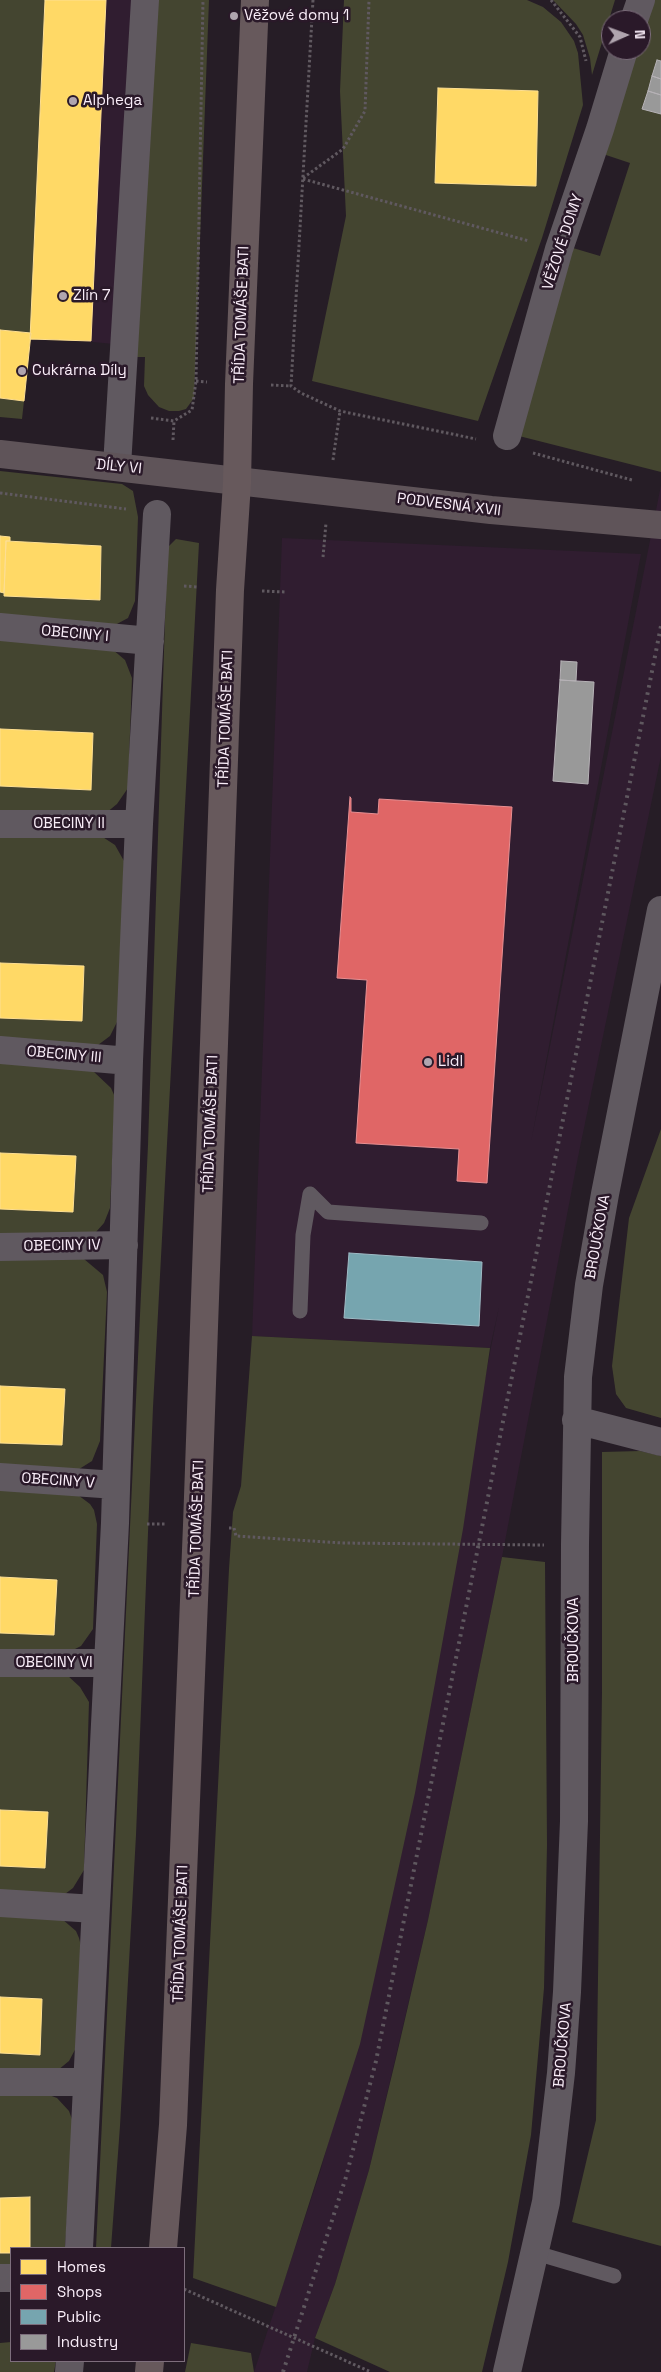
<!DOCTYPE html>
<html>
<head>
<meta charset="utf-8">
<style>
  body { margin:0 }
  #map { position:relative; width:661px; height:2372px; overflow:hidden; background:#261d26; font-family:"Space Grotesk",sans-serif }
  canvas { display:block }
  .legend { position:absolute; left:10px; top:2247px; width:175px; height:115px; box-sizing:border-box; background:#2a1929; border:1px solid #7d6e7c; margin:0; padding:6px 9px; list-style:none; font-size:15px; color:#faeef9 }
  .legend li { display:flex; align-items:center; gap:10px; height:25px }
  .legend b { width:25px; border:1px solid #7d6e7c }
  .north { position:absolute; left:601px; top:10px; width:50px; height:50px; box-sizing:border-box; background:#2a1929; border:1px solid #7d6e7c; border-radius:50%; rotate:88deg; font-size:14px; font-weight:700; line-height:20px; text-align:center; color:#faeef9 }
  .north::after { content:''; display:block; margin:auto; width:18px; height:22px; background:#b0a5af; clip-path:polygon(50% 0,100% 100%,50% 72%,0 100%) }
</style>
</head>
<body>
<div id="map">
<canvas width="661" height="2372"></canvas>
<ul class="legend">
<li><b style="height:14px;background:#ffd966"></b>Homes</li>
<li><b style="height:14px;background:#e06666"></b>Shops</li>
<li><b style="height:14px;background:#76a5af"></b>Public</li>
<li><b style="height:14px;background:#999"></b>Industry</li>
</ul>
<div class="north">N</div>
</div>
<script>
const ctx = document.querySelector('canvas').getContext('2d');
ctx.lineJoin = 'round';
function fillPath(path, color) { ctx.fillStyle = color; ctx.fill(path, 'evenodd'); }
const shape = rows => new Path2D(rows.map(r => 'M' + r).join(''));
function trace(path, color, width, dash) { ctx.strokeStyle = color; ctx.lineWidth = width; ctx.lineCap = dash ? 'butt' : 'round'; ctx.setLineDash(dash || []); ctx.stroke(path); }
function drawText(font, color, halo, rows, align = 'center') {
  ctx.font = font + ' "Space Grotesk",sans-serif'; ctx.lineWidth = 5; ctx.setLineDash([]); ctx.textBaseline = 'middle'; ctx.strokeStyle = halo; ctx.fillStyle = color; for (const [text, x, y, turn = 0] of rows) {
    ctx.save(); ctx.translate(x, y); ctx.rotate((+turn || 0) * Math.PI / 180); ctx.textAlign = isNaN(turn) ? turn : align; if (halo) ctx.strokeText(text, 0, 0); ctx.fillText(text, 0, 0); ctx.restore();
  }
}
const built = shape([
  [0,0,140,0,124,345,0,333],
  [661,485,661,756,578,1157,502,1557,428,1920,369,2170,335,2284,315,2338,307,2372,254,2372,321,2169,351,2055,499,1307,490,1348,252,1336,282,538,641,554,531,1142]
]);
const green = shape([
  [0,0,45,0,31,333,0,330],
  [146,0,209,0,194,398,186,409,179,411,169,411,159,407,148,395,144,386,145,357,130,357],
  [344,0,527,0,543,7,561,22,574,41,578,53,583,105,542,238,478,421,312,381,346,216,340,91],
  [553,0,615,0,592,75,590,58,583,35,576,24],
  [651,0,661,0,661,472,519,436,573,248,600,256,630,163,603,154,636,50,641,50,641,33],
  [0,398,24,401,22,419,0,417],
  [0,471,122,484,133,491,138,517,135,601,128,618,115,625,0,620],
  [176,539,199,543,153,1407,136,1835,120,2126,111,2248,96,2248,148,1145,167,558,168,547],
  [0,636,112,649,125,660,132,678,128,788,117,804,106,813,0,816],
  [0,832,95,832,115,845,124,861,118,1020,110,1036,98,1045,0,1043],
  [0,1060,93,1071,111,1088,115,1097,110,1208,104,1223,96,1232,0,1239],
  [661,1129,661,1418,626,1408,616,1394,612,1366,629,1218],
  [0,1255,84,1259,103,1275,107,1292,100,1441,92,1461,76,1471,0,1469],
  [252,1336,490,1348,463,1529,415,1793,360,2044,276,2307,193,2278,229,1569,233,1512,241,1486],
  [640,1451,661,1456,661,2246,572,2222,596,2120,602,1692,602,1452],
  [0,1485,78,1495,90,1504,94,1510,97,1524,93,1629,81,1646,69,1652,0,1655],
  [502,1557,545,1562,547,1845,544,1988,531,2135,508,2262,482,2372,390,2372,315,2338,335,2284,369,2170,396,2058,428,1920],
  [0,1672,67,1675,80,1687,89,1702,84,1870,73,1888,65,1894,0,1890],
  [0,1912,62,1919,76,1931,79,1938,81,1946,77,2046,69,2061,58,2070,0,2071],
  [0,2092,49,2095,57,2098,69,2111,74,2125,65,2247,11,2248,11,2271,0,2272],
  [11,2342,11,2361,56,2361,54,2372,0,2372,0,2343],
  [191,2343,251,2353,254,2372,185,2372]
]);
const homes = shape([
  [45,0,106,0,91,341,30,339,45,0],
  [438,88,538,91,536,186,435,183,438,88],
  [0,330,31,333,24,401,0,398,0,330],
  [0,536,10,537,10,541,6,541,4,593,0,592,0,536],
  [6,541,101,546,100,600,4,596,6,541],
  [0,729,93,733,91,790,0,786,0,729],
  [0,963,84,966,82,1021,0,1018,0,963],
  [0,1153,76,1156,73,1212,0,1209,0,1153],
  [0,1386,65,1389,62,1445,0,1443,0,1386],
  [0,1577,57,1580,54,1635,0,1633,0,1577],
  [0,1810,48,1812,45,1868,0,1866,0,1810],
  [0,1997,42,1999,40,2055,0,2053,0,1997],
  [30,2197,30,2248,11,2248,11,2253,0,2253,0,2198,30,2197]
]);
const shops = shape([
  [350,797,351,798,351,812,378,814,379,799,512,807,487,1183,457,1181,459,1149,356,1143,367,980,337,978,350,797]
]);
const public = shape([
  [349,1253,482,1262,479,1326,344,1318,349,1253]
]);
const industry = shape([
  [657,60,661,61,661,79,652,76,657,60],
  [652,76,661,79,661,95,648,91,652,76],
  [648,91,661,95,661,114,642,109,648,91],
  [561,661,577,662,576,681,560,680,561,661],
  [560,680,594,682,588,784,553,781,560,680]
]);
const path = shape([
  [313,0,291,386,301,393,340,411,476,439],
  [551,0,580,37,586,61],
  [303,178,343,149,365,111,369,0],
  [303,179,529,241],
  [196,381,207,382],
  [271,385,291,386],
  [151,418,174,421,192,410,196,381,203,0],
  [173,440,174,421],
  [533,453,632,480],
  [333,460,340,411],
  [0,493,126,509],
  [323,557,326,523],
  [184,586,198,587],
  [262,591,285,592],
  [147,1524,166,1524],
  [229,1528,234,1528,236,1536,342,1543,544,1545],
  [184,2289,371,2372]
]);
const lane = shape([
  [300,1311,303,1235,310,1194,328,1212,481,1223],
  [536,2253,614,2276]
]);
const street = shape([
  [634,20,641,0],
  [507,436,559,249,600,129,624,50],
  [117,466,145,0],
  [0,627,150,641],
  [0,824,139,824],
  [0,1050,129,1061],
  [0,1247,124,1245],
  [576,1420,661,1442],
  [0,1477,116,1485],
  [0,1663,108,1663],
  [0,1903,95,1909],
  [0,2082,86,2082],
  [79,2248,115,1523,129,1061,139,824,157,514],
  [0,2278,11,2278],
  [69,2372,70,2361],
  [507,2372,546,2202,561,2073,567,1992,574,1821,575,1544,578,1377,589,1285,605,1194,661,910]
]);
const secondary = shape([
  [0,454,491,510,661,525]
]);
const primary = shape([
  [163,2248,173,2125,197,1525,230,590,237,483,239,384,255,0],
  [149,2372,150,2361]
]);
const rail = shape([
  [283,2372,346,2177,376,2061,661,626]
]);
const markers = [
  [234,16,5,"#b0a5af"],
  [73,101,5,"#b0a5af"],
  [63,296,5,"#b0a5af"],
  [22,371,5,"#b0a5af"],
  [428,1062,5,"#b0a5af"]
];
const poiNames = [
  ["Věžové domy 1",244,16],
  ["Alphega",83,101],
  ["Zlín 7",73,296],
  ["Cukrárna Díly",32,371],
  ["Lidl",438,1062]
];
const streetNames = [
  ["VĚŽOVÉ DOMY",563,242,-72],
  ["TŘÍDA TOMÁŠE BATI",242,315,-88],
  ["DÍLY VI",119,467,6],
  ["PODVESNÁ XVII",449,505,7],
  ["OBECINY I",75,634,5],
  ["TŘÍDA TOMÁŠE BATI",226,719,-88],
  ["OBECINY II",69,824],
  ["OBECINY III",64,1055,5],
  ["TŘÍDA TOMÁŠE BATI",211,1124,-88],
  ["BROUČKOVA",598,1237,-80],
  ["OBECINY IV",62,1246,-1],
  ["OBECINY V",58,1481,4],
  ["TŘÍDA TOMÁŠE BATI",197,1529,-88],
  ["BROUČKOVA",574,1640,-90],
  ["OBECINY VI",54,1663],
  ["TŘÍDA TOMÁŠE BATI",181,1934,-88],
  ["BROUČKOVA",563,2045,-85]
];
fillPath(built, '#301d30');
fillPath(green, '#444530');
fillPath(homes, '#ffd966');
trace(homes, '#fedf92', 1);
fillPath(shops, '#e06666');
trace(shops, '#e88f92', 1);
fillPath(public, '#76a5af');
trace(public, '#9ebbc5', 1);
fillPath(industry, '#999');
trace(industry, '#b6b2b6', 1);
trace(path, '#605960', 3, [2.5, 2.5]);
trace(lane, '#605960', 15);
trace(street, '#605960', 28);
trace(secondary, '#5f5459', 28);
trace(primary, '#67595c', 28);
trace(rail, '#5f585f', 4, [2.5, 5]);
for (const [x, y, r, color] of markers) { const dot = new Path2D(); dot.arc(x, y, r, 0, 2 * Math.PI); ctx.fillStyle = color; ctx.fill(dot); trace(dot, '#2a1929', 2); }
drawText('15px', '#faeef9', '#2a1929', poiNames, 'left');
drawText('15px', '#faeef9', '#2a1929', streetNames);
</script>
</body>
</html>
